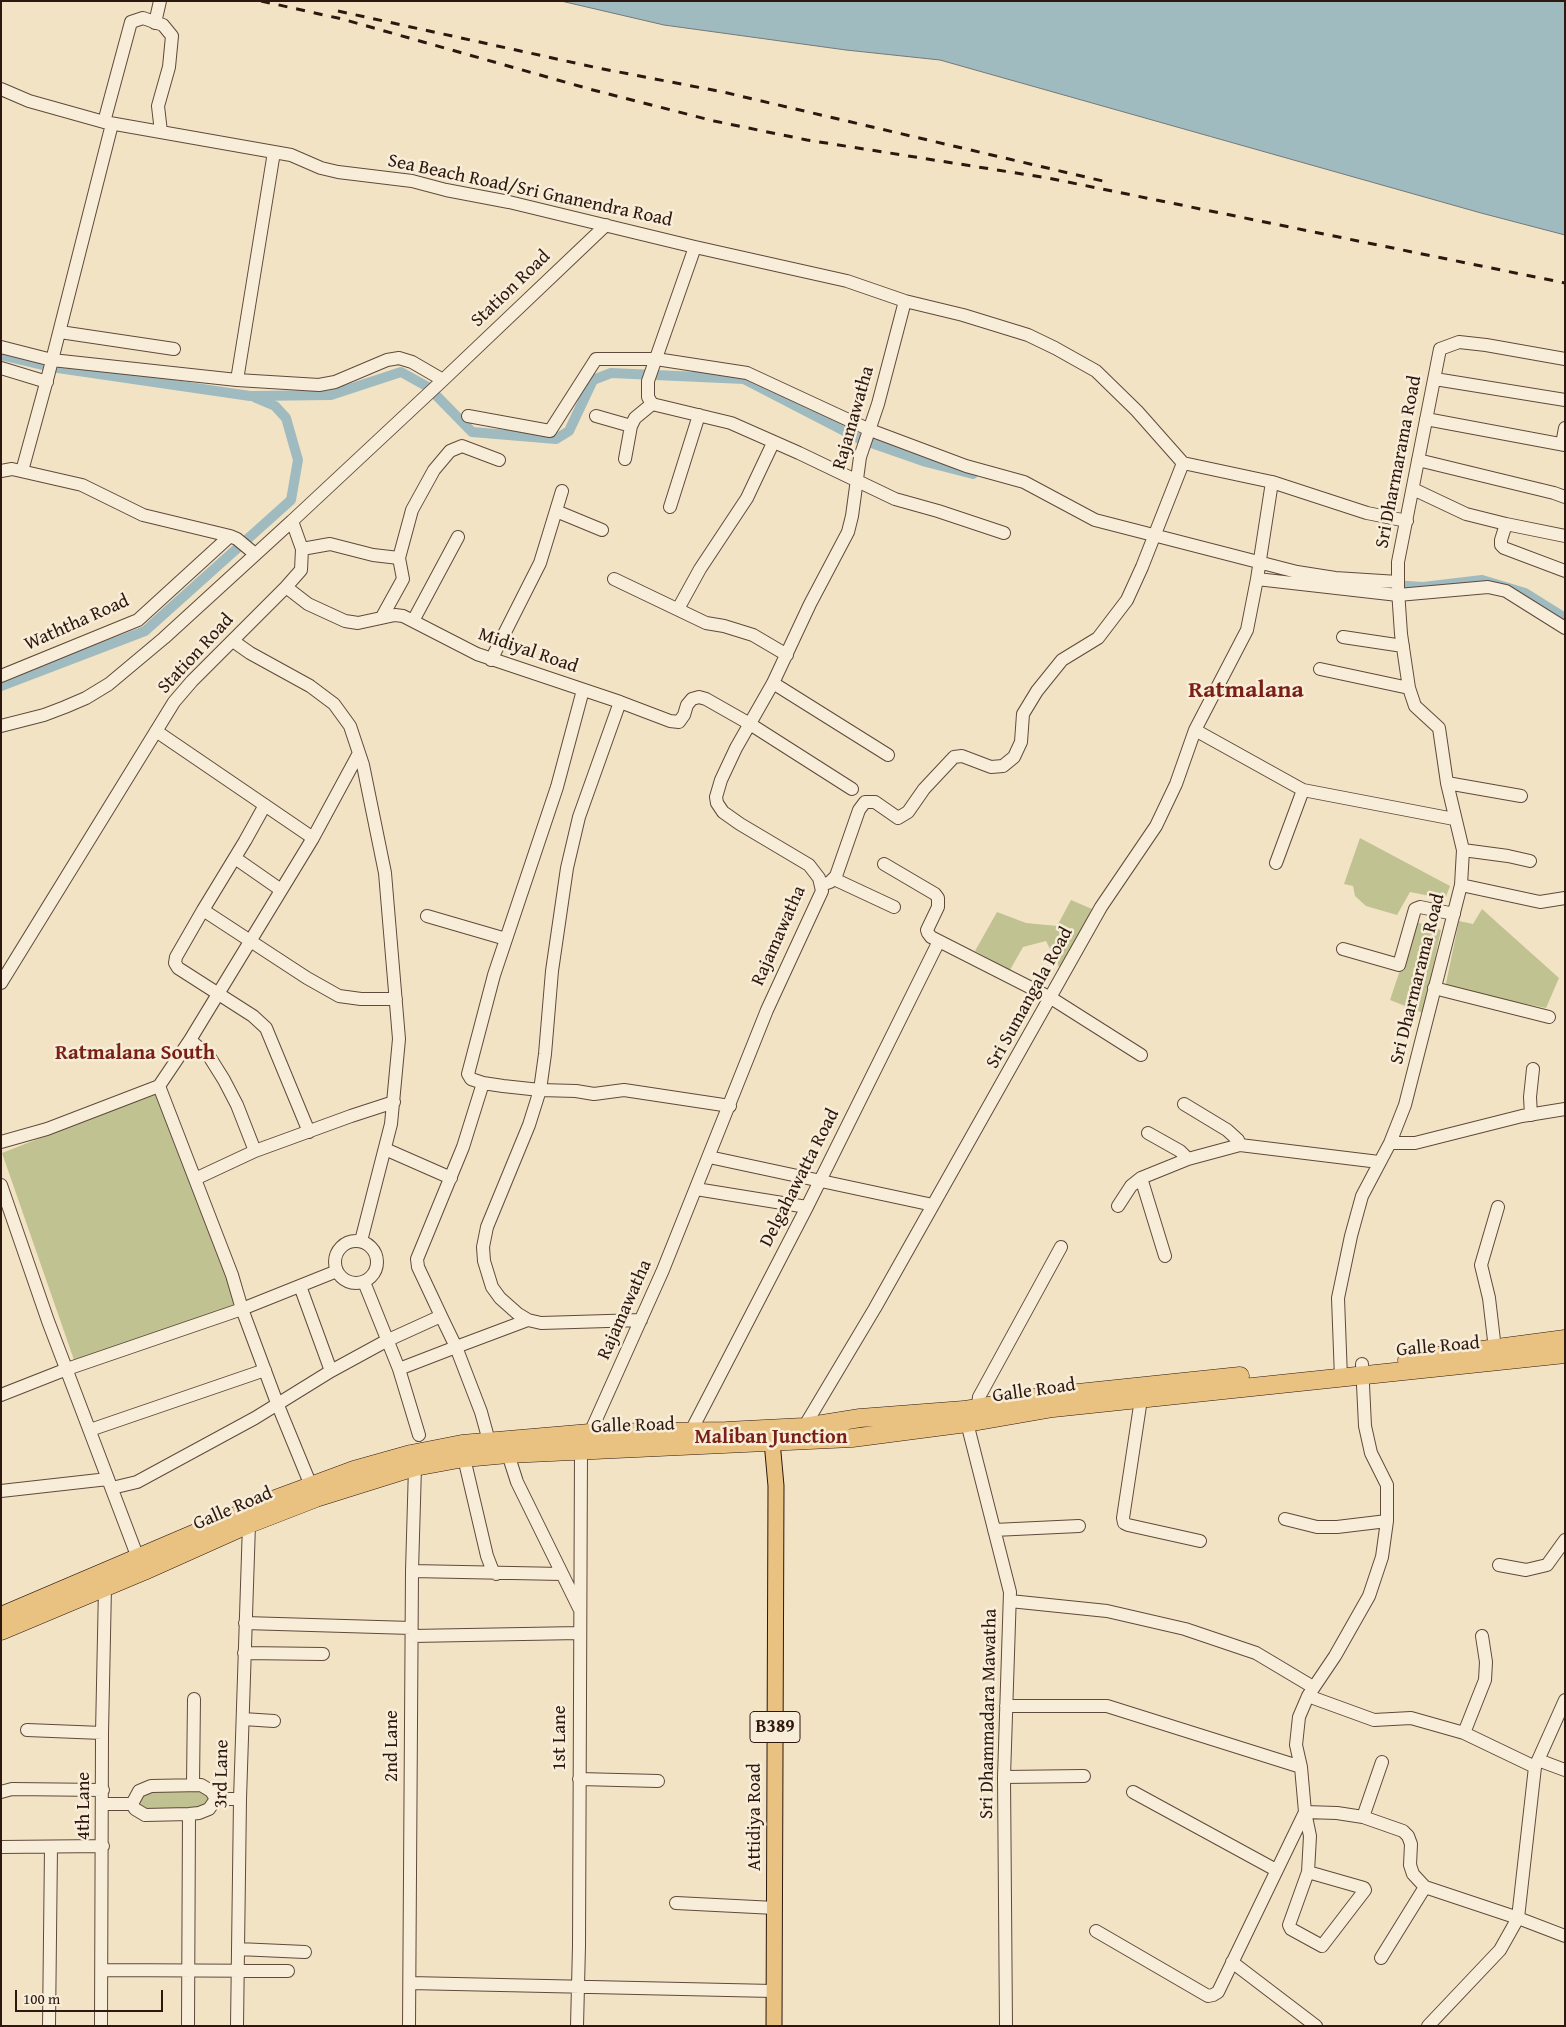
<!DOCTYPE html>
<html>
<head>
<meta charset="utf-8">
<style>
  body { margin:0 }
  #map { position:relative; width:1566px; height:2027px; overflow:hidden; background:#f2e3c5; font-family:"Gentium Book Plus",serif }
  canvas { display:block }
  .frame { position:absolute; inset:0; border:2px solid #2e170e; pointer-events:none }
  .scale { position:absolute; left:15px; top:1990px; width:148px; height:22px; box-sizing:border-box; border:2px solid #2e170e; border-top:0; padding-left:6px; font-size:15px; line-height:18px; white-space:nowrap; color:#2e170e; -webkit-text-stroke:4px #f7edd9; paint-order:stroke }
</style>
</head>
<body>
<div id="map">
<canvas width="1566" height="2027"></canvas>
<div class="frame"></div>
<div class="scale">100 m</div>
</div>
<script>
const ctx = document.querySelector('canvas').getContext('2d');
ctx.lineJoin = 'round';
function fillPath(path, color) { ctx.fillStyle = color; ctx.fill(path, 'evenodd'); }
const shape = rows => new Path2D(rows.map(r => 'M' + r).join(''));
function trace(path, color, width, dash) { ctx.strokeStyle = color; ctx.lineWidth = width; ctx.lineCap = dash ? 'butt' : 'round'; ctx.setLineDash(dash || []); ctx.stroke(path); }
function drawText(font, color, halo, rows, align = 'center') {
  ctx.font = font + ' "Gentium Book Plus",serif'; ctx.lineWidth = 5; ctx.setLineDash([]); ctx.textBaseline = 'middle'; ctx.strokeStyle = halo; ctx.fillStyle = color; for (const [text, x, y, turn = 0] of rows) {
    ctx.save(); ctx.translate(x, y); ctx.rotate((+turn || 0) * Math.PI / 180); ctx.textAlign = isNaN(turn) ? turn : align; if (halo) ctx.strokeText(text, 0, 0); ctx.fillText(text, 0, 0); ctx.restore();
  }
}
const green = shape([
  [1360,838,1450,886,1445,899,1410,892,1397,915,1366,906,1355,896,1353,886,1344,884],
  [1071,900,1092,909,1060,969,1046,941,1023,947,1010,970,975,951,997,912,1026,923,1057,926],
  [1482,909,1559,978,1546,1008,1445,988,1459,921,1473,924],
  [1416,922,1441,930,1423,1013,1390,1000],
  [158,1092,237,1307,74,1360,2,1153],
  [200,1788,213,1798,206,1807,141,1810,137,1798,141,1793]
]);
const water = shape([
  [561,1,1565,1,1565,235,1481,213,940,60,846,50,664,25,561,1]
]);
const canal = shape([
  [1,355,51,367,250,396,331,395,401,372,428,387,472,432,556,439,569,431,593,380,611,373,744,379,860,439,926,462,973,474],
  [1392,585,1423,587,1482,580,1525,593,1565,618],
  [1,686,145,631,291,500,298,460,286,418,275,406,256,398]
]);
const minor = shape([
  [155,23,160,1],
  [1,89,29,101,104,122,291,155,321,168,338,172,412,181,446,190,509,202,695,247,847,281,905,301,963,315,1028,335,1055,348,1096,371,1137,411,1183,463,1272,482,1367,513,1407,521],
  [104,122,131,22,143,18,163,25,172,36,169,67,158,106,161,132],
  [695,247,648,381,648,397,652,404,731,423,799,453,895,499,938,511,1004,533],
  [60,332,174,349],
  [1,347,52,360,237,380,319,385,335,382,387,360,399,358,412,362,443,380],
  [1,368,47,382],
  [1435,379,1565,400],
  [237,380,274,152],
  [468,416,550,431,596,359,656,359,747,373,870,430,966,466,1024,482,1095,520,1297,572,1335,578,1398,582],
  [596,416,631,426],
  [1426,419,1565,445],
  [1562,444,1565,428],
  [625,459,631,426,635,418,652,404],
  [1418,460,1554,493,1565,497],
  [1,471,12,469,82,485,143,515,230,536,237,539,255,554],
  [22,471,48,376,112,124],
  [1413,489,1466,514,1506,524,1565,536],
  [670,507,699,415],
  [556,511,602,530],
  [1506,524,1501,540,1501,545,1504,548,1565,571],
  [302,549,330,544,373,555,399,558,412,510,434,470,450,451,462,446,499,460],
  [614,579,706,623,724,626,753,635,787,655],
  [1257,579,1398,595,1488,587,1506,591,1565,628],
  [286,587,308,604,345,621,358,623,395,615,403,616,477,654,620,702,670,721,679,722,684,715,687,705,692,699,699,697,706,699,750,724,852,789],
  [678,609,700,569,747,498,773,443],
  [382,617,403,579,399,558],
  [413,621,458,537],
  [1343,637,1403,646],
  [233,641,250,653,310,686,334,704,350,726,363,765,385,873,399,1039,391,1124,361,1241],
  [491,660,540,563,562,491],
  [1320,669,1409,688],
  [1,676,138,620,230,536],
  [773,683,888,755],
  [583,690,557,787,494,975,468,1074,471,1079,483,1083,503,1086,540,1090,576,1091,594,1094,624,1090,730,1106],
  [620,702,579,817,567,868,552,971,545,1054,540,1090,529,1125,487,1227,483,1247,484,1261,492,1287,500,1298,518,1314,528,1320,541,1323,641,1320],
  [1,726,44,715,65,707,86,698,109,684,164,638,292,521],
  [1195,730,1303,790,1454,819],
  [156,731,313,838],
  [1447,783,1521,796],
  [265,805,245,841,203,910,307,978,339,996,361,999,396,999],
  [1463,850,1508,856,1530,861],
  [235,858,281,890],
  [1276,863,1303,790],
  [884,864,935,894,938,898,938,907,927,930,928,933,931,937,1051,998,1141,1055],
  [834,879,894,907],
  [822,885,830,882,836,876,859,810,865,802,875,802,898,818,908,812,924,789,954,757,962,756,991,767,1003,766,1014,757,1021,742,1023,714,1037,691,1062,660,1098,638,1127,600,1142,567,1183,463],
  [1461,885,1540,902,1565,898],
  [203,910,176,957,175,963,178,968,253,1016,266,1028,309,1132],
  [427,916,506,939],
  [1343,949,1399,965,1415,909,1420,907,1454,914],
  [1,983,174,702,192,681,286,587,301,570,302,549,292,521,443,380,606,225],
  [1434,988,1549,1017],
  [190,1040,209,1056,224,1080,237,1105,255,1151],
  [159,1086,232,1275,242,1309,277,1403,314,1493],
  [1184,1104,1227,1130,1238,1140,1240,1145],
  [1531,1115,1530,1097,1533,1069],
  [1148,1133,1180,1151,1188,1159],
  [1,1142,47,1129,159,1086,190,1040,313,838,359,753],
  [1390,1143,1415,1143,1522,1116,1565,1109],
  [385,1149,451,1178],
  [709,1157,933,1205],
  [1141,1178,1188,1159,1240,1145,1379,1162],
  [195,1179,255,1151,351,1116,394,1102],
  [1,1185,48,1321,138,1558],
  [696,1189,807,1207],
  [1118,1206,1131,1186,1141,1178,1165,1256],
  '335 1262a21 21 0 1 1 42 0a21 21 0 1 1-42 0Z',
  [364,1282,399,1369,419,1435],
  [300,1286,331,1371],
  [441,1316,418,1267,417,1259,463,1147,483,1083],
  [1495,1349,1489,1298,1481,1265,1498,1207],
  [399,1369,456,1347,481,1412,489,1441],
  [1341,1378,1338,1298,1351,1236,1362,1196,1390,1143,1405,1105,1461,885,1463,850,1447,783,1439,728,1415,706,1409,688,1401,634,1398,590,1398,562,1440,349,1459,342,1486,345,1565,359],
  [1,1395,67,1369,242,1309,337,1271],
  [1141,1399,1123,1518,1124,1523,1128,1525,1200,1541],
  [977,1414,979,1397,1061,1247],
  [965,1415,1010,1592,1004,1777,1006,2026],
  [804,1427,875,1308,1101,907,1156,826,1176,784,1195,730,1247,630,1257,579,1272,482],
  [90,1430,265,1370],
  [691,1431,807,1207,939,941],
  [590,1433,663,1270,767,1010,822,891,819,878,809,865,740,824,723,812,717,803,716,797,721,780,736,748,773,683,810,604,848,532,852,516,860,457,878,404,905,301],
  [508,1454,517,1482,579,1608],
  [464,1458,487,1556,492,1569,496,1574],
  [112,1488,137,1482,255,1418,331,1371,386,1341,441,1316,456,1347,528,1320],
  [1,1491,108,1479],
  [1285,1519,1317,1527,1337,1527,1387,1521],
  [994,1530,1079,1526],
  [1499,1565,1526,1570,1547,1565,1565,1540],
  [412,1571,562,1574],
  [1010,1601,1107,1611,1185,1629,1256,1653,1313,1687],
  [245,1623,411,1628],
  [412,1636,579,1633],
  [244,1653,323,1654],
  [1308,1696,1374,1720,1411,1718,1464,1733,1535,1767],
  [1006,1706,1107,1706,1301,1767],
  [243,1719,274,1721],
  [27,1730,102,1733],
  [1464,1733,1485,1680,1486,1662,1482,1636],
  [1538,1760,1565,1770],
  [1004,1777,1084,1776],
  [579,1779,658,1781],
  [193,1784,194,1699],
  [1,1792,12,1789,103,1790],
  [1133,1792,1276,1870],
  [216,1799,240,1799],
  [103,1804,132,1804],
  [132,1804,139,1791,151,1786,201,1785,211,1791,216,1799],
  [132,1804,135,1809,145,1815,189,1814,199,1813,209,1809,216,1799],
  [1363,1817,1382,1762],
  [1,1847,103,1846],
  [1308,1872,1364,1888,1365,1890,1322,1946,1291,1929,1289,1925,1308,1872,1310,1836,1305,1812,1301,1767,1296,1745,1299,1717,1308,1696,1335,1656,1369,1596,1382,1557,1387,1521,1387,1485,1371,1453,1365,1426,1362,1364],
  [676,1903,775,1908],
  [1096,1931,1208,1996,1213,1995,1218,1992,1305,1812,1337,1813,1363,1817,1403,1831,1408,1836,1411,1844,1410,1865,1413,1874,1425,1887,1518,1918,1535,1767,1565,1700],
  [238,1949,305,1952],
  [1381,1958,1425,1887],
  [1232,1962,1316,2026],
  [103,1970,288,1971],
  [410,1983,773,1991],
  [49,2026,51,1847],
  [101,2026,102,1733,105,1587],
  [188,2026,189,1814],
  [237,2026,240,1799,249,1524],
  [409,2026,412,1571,415,1467],
  [577,2026,579,1946,581,1450],
  [1428,2026,1500,1950,1518,1918,1565,1936]
]);
const major = shape([
  [771,1430,776,1486,774,2026]
]);
const highway = shape([
  [1407,1360,1565,1339],
  [1,1616,273,1500,354,1470,411,1454,462,1444,590,1433,726,1431,804,1427,860,1418,964,1410,1040,1397,1240,1376],
  [1,1631,144,1571,249,1524,316,1498,415,1467,464,1458,508,1454,852,1438,967,1423,1053,1408,1565,1354]
]);
const rail = shape([
  [261,1,342,19,593,90,714,121,807,140,1048,178,1565,283],
  [338,11,598,68,723,92,1107,182]
]);
const shields = [
  [775,1727,50]
];
const shieldNames = [
  ["B389",775,1727]
];
const streetNames = [
  ["Sea Beach Road/Sri Gnanendra Road",530,191,12],
  ["Station Road",511,289,-44],
  ["Rajamawatha",854,418,-74],
  ["Sri Dharmarama Road",1399,462,-79],
  ["Waththa Road",77,623,-24],
  ["Midiyal Road",528,651,19],
  ["Station Road",196,654,-47],
  ["Rajamawatha",779,936,-66],
  ["Sri Dharmarama Road",1418,979,-76],
  ["Sri Sumangala Road",1030,998,-61],
  ["Delgahawatta Road",800,1178,-63],
  ["Rajamawatha",625,1310,-66],
  ["Galle Road",1438,1347,-5],
  ["Galle Road",1034,1391,-8],
  ["Galle Road",633,1426,-2],
  ["Galle Road",233,1509,-23],
  ["Sri Dhammadara Mawatha",989,1714,-89],
  ["1st Lane",560,1738,-90],
  ["2nd Lane",392,1746,-90],
  ["3rd Lane",222,1774,-89],
  ["4th Lane",84,1806,-90],
  ["Attidiya Road",755,1817,-90]
];
const neighbourhoodNames = [
  ["Maliban Junction",771,1438]
];
const quarterNames = [
  ["Ratmalana South",135,1054]
];
const districtNames = [
  ["Ratmalana",1246,691]
];
fillPath(green, '#c0c291');
fillPath(water, '#a0bbc0');
trace(water, '#727979', 1);
trace(canal, '#a0bbc0', 10);
trace(minor, '#5f4a3c', 14);
trace(major, '#2e170e', 17);
trace(highway, '#2e170e', 19);
trace(minor, '#f7edd9', 12);
trace(major, '#e9c282', 15);
trace(highway, '#e9c282', 18);
trace(rail, '#2e170e', 3, [9, 9]);
for (const [x, y, w] of shields) { const box = new Path2D(); box.roundRect(x - w / 2, y - 15.5, w, 31, 4); ctx.fillStyle = '#f7edd9'; ctx.fill(box); trace(box, '#2e170e', 1); }
drawText('bold 18px', '#2e170e', null, shieldNames);
drawText('19px', '#2e170e', '#f7edd9', streetNames);
drawText('bold 20px', '#7a1f14', '#f7edd9', neighbourhoodNames);
drawText('bold 21px', '#7a1f14', '#f7edd9', quarterNames);
drawText('bold 24px', '#7a1f14', '#f7edd9', districtNames);
</script>
</body>
</html>
